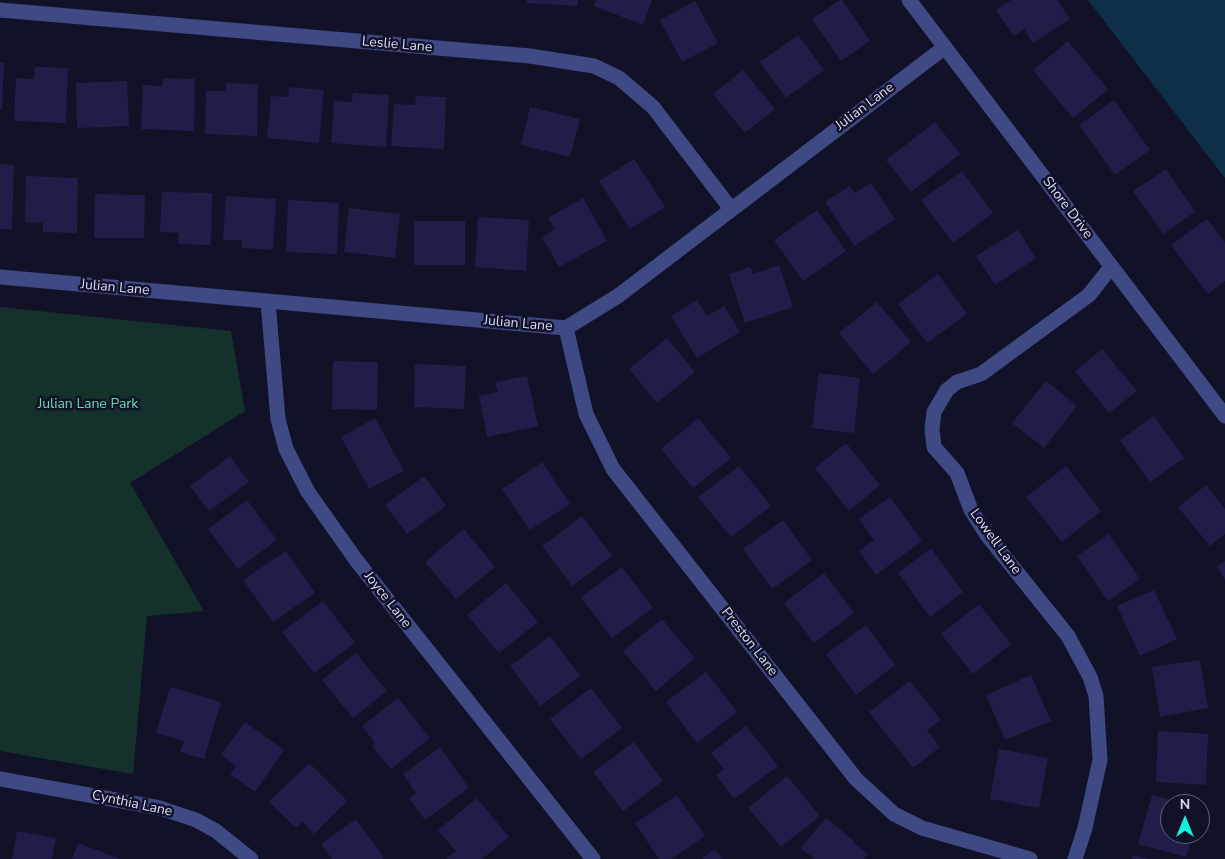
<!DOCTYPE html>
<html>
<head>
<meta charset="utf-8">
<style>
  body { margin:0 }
  #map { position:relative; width:1225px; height:859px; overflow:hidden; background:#111228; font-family:"Nunito Sans",sans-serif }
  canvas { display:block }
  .north { position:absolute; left:1160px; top:794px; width:50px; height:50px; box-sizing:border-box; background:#111228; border:1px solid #61637d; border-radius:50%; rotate:0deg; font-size:14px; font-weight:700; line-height:20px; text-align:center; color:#daddfd }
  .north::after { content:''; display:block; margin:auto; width:18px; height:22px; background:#10f3df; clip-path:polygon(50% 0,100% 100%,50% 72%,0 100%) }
</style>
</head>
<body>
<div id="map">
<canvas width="1225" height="859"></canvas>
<div class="north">N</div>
</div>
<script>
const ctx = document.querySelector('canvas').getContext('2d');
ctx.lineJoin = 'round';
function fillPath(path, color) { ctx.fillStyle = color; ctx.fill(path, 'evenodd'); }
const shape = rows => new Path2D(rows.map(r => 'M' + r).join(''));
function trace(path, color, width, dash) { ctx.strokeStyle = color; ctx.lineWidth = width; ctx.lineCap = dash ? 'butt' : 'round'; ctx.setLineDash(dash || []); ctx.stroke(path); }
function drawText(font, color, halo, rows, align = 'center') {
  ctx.font = font + ' "Nunito Sans",sans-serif'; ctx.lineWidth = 5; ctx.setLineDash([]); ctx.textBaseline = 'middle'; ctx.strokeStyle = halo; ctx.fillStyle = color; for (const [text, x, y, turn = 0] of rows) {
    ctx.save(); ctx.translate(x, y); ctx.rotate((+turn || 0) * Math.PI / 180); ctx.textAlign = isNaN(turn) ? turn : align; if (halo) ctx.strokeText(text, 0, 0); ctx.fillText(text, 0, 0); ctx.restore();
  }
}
const green = shape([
  [0,307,231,331,245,411,130,483,204,611,147,616,133,774,0,751]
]);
const water = shape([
  [1088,0,1225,0,1225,178]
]);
const building = shape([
  [527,0,578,0,578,6,527,3],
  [596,0,652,0,643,25,594,6],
  [840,0,842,0,870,41,841,61,812,19],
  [1011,0,1057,0,1070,19,1033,43,1024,29,1014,36,996,10],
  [695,1,718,43,682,62,660,20],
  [798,35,824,70,786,98,760,62],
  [1068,41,1108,89,1073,118,1033,70],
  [0,63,4,63,2,110,0,110],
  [35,67,68,68,66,123,14,121,16,78,34,79],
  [743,70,775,109,745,133,713,94],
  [163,78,195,79,194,131,141,129,143,85,162,86],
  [127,81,129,126,77,128,76,83],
  [226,83,258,84,257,136,205,134,206,91,226,91],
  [289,87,324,90,319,143,267,138,271,96,288,97],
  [353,93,389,95,386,147,331,143,334,101,352,102],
  [416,96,446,97,444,149,391,146,394,104,415,105],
  [1114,100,1150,150,1115,175,1079,125],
  [530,107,580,119,570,157,521,145],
  [935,122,960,154,911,192,886,160],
  [634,159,665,207,630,229,599,181],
  [0,164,14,165,12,229,0,229],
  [1166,169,1195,212,1163,234,1133,191],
  [962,171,993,213,953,243,921,200],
  [26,176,78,178,77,233,43,232,43,223,25,222],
  [871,183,895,219,854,246,825,202,850,186,855,193],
  [162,192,212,193,211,245,178,244,179,233,160,232],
  [95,194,145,195,144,238,94,238],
  [226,196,276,199,273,250,242,248,242,240,223,240],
  [583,198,607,241,559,267,542,237,555,229,548,218],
  [288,200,339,203,337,254,286,252],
  [349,208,400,214,395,258,344,252],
  [817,210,846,251,803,281,774,240],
  [478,217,529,220,526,271,475,267],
  [1207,219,1225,243,1225,281,1208,294,1171,245],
  [414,221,465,221,465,265,414,265],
  [1018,230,1036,258,995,285,976,256],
  [779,265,793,307,745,323,729,274,750,267,753,274],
  [938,274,967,314,927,343,898,304],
  [697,300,707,316,724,306,740,332,697,358,671,316],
  [877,302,911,342,873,374,839,333],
  [667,338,695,372,657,403,629,369],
  [1102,349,1137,391,1109,413,1075,371],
  [333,361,378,362,377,410,332,409],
  [415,364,466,366,464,409,414,407],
  [819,373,860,378,854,433,812,428],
  [527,376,538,426,487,437,479,396,498,392,495,382],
  [1046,381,1077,406,1044,448,1012,423],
  [1154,416,1184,458,1150,482,1120,440],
  [375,418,404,471,369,489,341,437],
  [698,418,731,458,693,488,661,449],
  [846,443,880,485,849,511,815,468],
  [230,456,249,482,209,511,190,486],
  [542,462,570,504,530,530,502,489],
  [739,466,771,506,731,537,698,497],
  [1066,466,1101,511,1062,542,1026,497],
  [424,476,446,506,407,534,385,505],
  [1206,485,1225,509,1225,534,1210,546,1178,507],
  [890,497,922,541,876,575,859,551,874,540,859,519],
  [247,500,277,540,238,569,208,529],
  [582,516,612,556,572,586,542,546],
  [783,520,812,560,772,589,743,549],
  [464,529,495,567,456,599,425,562],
  [1109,534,1140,579,1108,601,1077,556],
  [931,548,963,592,930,617,898,573],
  [286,551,315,593,273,622,243,580],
  [1225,561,1225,580,1217,566],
  [622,567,653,608,612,638,581,597],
  [824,573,854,613,814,643,784,603],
  [506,583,538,622,499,653,467,615],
  [1154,590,1177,639,1140,656,1117,606],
  [323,601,355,643,314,673,282,632],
  [979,604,1011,644,973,674,941,634],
  [662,619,695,658,656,691,623,651],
  [866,625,895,665,856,695,826,654],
  [550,636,580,676,540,706,510,666],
  [356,653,387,691,353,718,322,680],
  [1200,660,1208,708,1160,717,1152,667],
  [706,672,737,712,697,743,666,702],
  [1031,675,1051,721,1005,740,986,695],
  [910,681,941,720,927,730,940,747,913,768,869,712],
  [170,687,221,702,204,759,180,752,184,741,156,733],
  [591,688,622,728,581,759,550,719],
  [398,698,430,738,391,769,372,746,375,743,362,726],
  [245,722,284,750,255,792,230,774,236,766,221,755],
  [746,726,778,766,734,799,716,775,724,769,711,753],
  [1158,731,1208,734,1206,785,1156,782],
  [634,742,663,781,623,811,593,772],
  [440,747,469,788,425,820,409,798,416,793,403,774],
  [999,749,1048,758,1039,808,990,799],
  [309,763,347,801,314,834,303,822,296,828,269,802],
  [787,776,820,816,781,847,748,808],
  [677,795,705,836,671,859,659,859,635,823],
  [1152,795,1184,803,1170,804,1170,834,1192,834,1186,857,1138,844],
  [477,798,509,837,482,859,446,859,456,851,438,830],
  [826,818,854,841,853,842,868,854,864,859,814,859,801,848],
  [356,819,384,858,382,859,332,859,321,844],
  [17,831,56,838,52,859,12,859],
  [78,843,121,859,72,859],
  [714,849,723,859,702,859],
  [1133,855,1147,858,1147,859,1132,859]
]);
const minor = shape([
  [909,0,1225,416],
  [0,10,530,56,594,66,619,78,653,107,731,209],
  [0,277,566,328,618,296,945,47],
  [268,302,278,419,286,449,308,492,356,560,593,859],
  [566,328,586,414,613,469,856,779,894,814,922,828,1030,859],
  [0,779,160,808,196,820,216,831,251,859],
  [1075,859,1085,828,1100,760,1096,696,1090,677,1068,636,987,535,971,510,957,473,934,447,932,429,934,412,947,390,957,382,981,374,1089,295,1111,267]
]);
const streetNames = [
  ["Leslie Lane",397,45,5],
  ["Julian Lane",865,107,-37],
  ["Shore Drive",1067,208,53],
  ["Julian Lane",115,288,5],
  ["Julian Lane",518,324,5],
  ["Lowell Lane",995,542,54],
  ["Joyce Lane",387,600,52],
  ["Preston Lane",749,642,52],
  ["Cynthia Lane",132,804,12]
];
const parkNames = [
  ["Julian Lane Park",88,405]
];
fillPath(green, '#15312b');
fillPath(water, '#0f2f49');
fillPath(building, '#1f1e48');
trace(minor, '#3f4984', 15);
drawText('14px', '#daddfd', '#111228', streetNames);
drawText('14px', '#68dba9', '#111228', parkNames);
</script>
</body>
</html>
